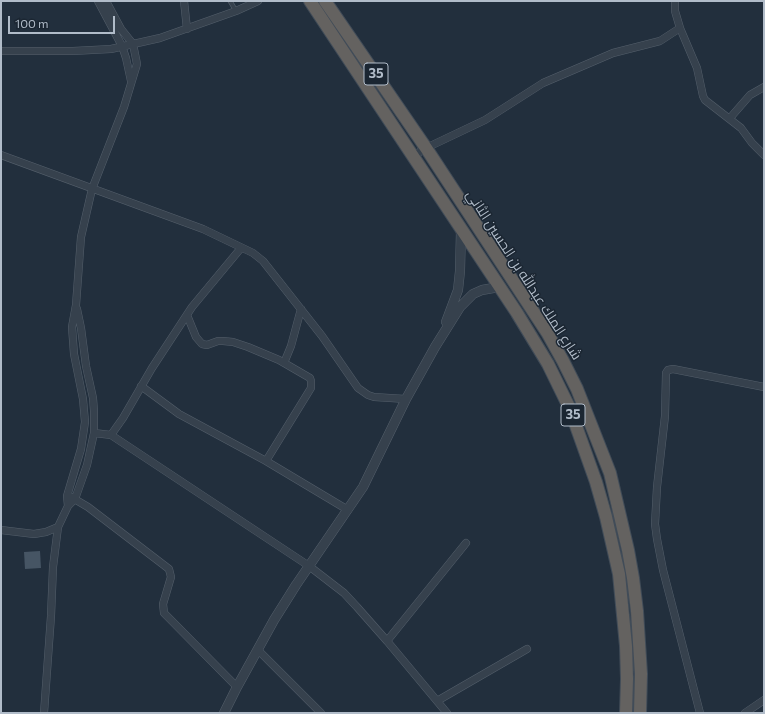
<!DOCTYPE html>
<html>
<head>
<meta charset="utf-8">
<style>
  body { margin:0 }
  #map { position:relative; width:765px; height:714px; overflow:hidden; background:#222f3d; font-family:Commissioner,sans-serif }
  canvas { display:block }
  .frame { position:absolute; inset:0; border:2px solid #b1bcc9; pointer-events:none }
  .scale { position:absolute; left:8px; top:16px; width:107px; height:18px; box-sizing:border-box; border:2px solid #b1bcc9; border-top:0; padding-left:5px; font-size:12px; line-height:14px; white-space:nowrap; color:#b1bcc9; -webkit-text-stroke:3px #1b2632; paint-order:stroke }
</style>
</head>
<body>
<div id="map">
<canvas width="765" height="714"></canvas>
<div class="frame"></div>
<div class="scale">100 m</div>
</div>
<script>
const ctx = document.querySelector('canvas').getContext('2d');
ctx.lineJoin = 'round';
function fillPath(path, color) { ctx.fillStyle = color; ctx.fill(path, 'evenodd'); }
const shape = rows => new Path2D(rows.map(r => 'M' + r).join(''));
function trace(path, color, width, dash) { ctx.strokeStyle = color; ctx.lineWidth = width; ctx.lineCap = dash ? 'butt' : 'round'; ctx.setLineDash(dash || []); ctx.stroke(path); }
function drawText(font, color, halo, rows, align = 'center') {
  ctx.font = font + ' Commissioner,Cairo,sans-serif'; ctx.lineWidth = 3; ctx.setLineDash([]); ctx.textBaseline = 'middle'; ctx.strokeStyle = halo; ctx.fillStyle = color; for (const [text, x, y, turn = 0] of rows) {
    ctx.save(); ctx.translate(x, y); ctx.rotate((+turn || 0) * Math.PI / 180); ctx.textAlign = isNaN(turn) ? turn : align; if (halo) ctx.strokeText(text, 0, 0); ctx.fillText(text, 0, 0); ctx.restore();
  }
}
const building = shape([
  [40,551,41,568,25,569,24,552]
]);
const service = shape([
  [230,1,236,11]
]);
const minor = shape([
  [98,1,122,46,126,58,131,81],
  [184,1,187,29],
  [675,1,675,11,680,28,697,68,703,96,705,100,741,128,752,143,764,155],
  [1,51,73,51,111,49,160,38,236,11,258,1],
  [730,118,750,95,764,87],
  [1,155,203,229,253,253,263,261,322,336,358,388,368,395,374,397,406,399],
  [413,156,426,148,485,120,543,83,613,53,660,41,680,28],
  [187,315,196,337,202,344,207,345,218,341,223,341,233,342,248,347,279,360,310,378,311,381,311,388,266,461],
  [284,363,291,346,301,309],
  [141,386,179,414,266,461,348,510],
  [94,433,111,435,123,418,152,368,192,307,241,248],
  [111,435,309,566,344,593,357,607,387,641,447,713],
  [71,497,88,507,169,569,171,577,163,604,164,613,237,687],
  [68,506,67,496,81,449,85,422,83,399,74,354,72,327,76,305,81,237,92,189,124,107,137,64,133,44,121,29,106,1],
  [1,530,34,534,46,532,58,527],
  [387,641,466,543],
  [258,650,321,713],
  [437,701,527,649],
  [44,713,51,616,53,567,58,527,68,506,75,499,87,465,94,433,94,411,93,398,86,366,81,328,77,309],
  [700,713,663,570,657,539,655,524,657,487,665,416,666,373,668,370,673,369,764,387],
  [745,713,764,700]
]);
const tertiary = shape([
  [446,322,458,290,460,271,461,230],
  [224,713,237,687,274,620,296,585,363,487,406,399,435,347,460,307,473,294,482,290,499,287]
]);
const trunk = shape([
  [310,1,517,313,548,364,570,409,596,482,606,517,619,574,626,646,627,679,626,713],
  [325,1,426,148,548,334,563,361,577,389,610,473,628,550,633,578,637,611,641,674,640,713]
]);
const shields = [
  [376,74,24],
  [573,415,24]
];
const shieldNames = [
  ["35",376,74],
  ["35",573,415]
];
const streetNames = [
  ["شارع الملك عبدالله بن الحسين الثاني",524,275,57]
];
fillPath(building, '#465564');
trace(service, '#545f6b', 5);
trace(minor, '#545f6b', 8);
trace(tertiary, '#545f6b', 10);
trace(trunk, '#414c58', 14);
trace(service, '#36414d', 3.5);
trace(minor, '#36414d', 7);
trace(tertiary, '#36414d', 9);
trace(trunk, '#646260', 12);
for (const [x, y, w] of shields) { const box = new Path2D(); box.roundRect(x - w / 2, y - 11, w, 22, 3); ctx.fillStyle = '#1b2632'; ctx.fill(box); trace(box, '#b1bcc9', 1); }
drawText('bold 13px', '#b1bcc9', null, shieldNames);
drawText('14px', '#b1bcc9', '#1b2632', streetNames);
</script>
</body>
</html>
